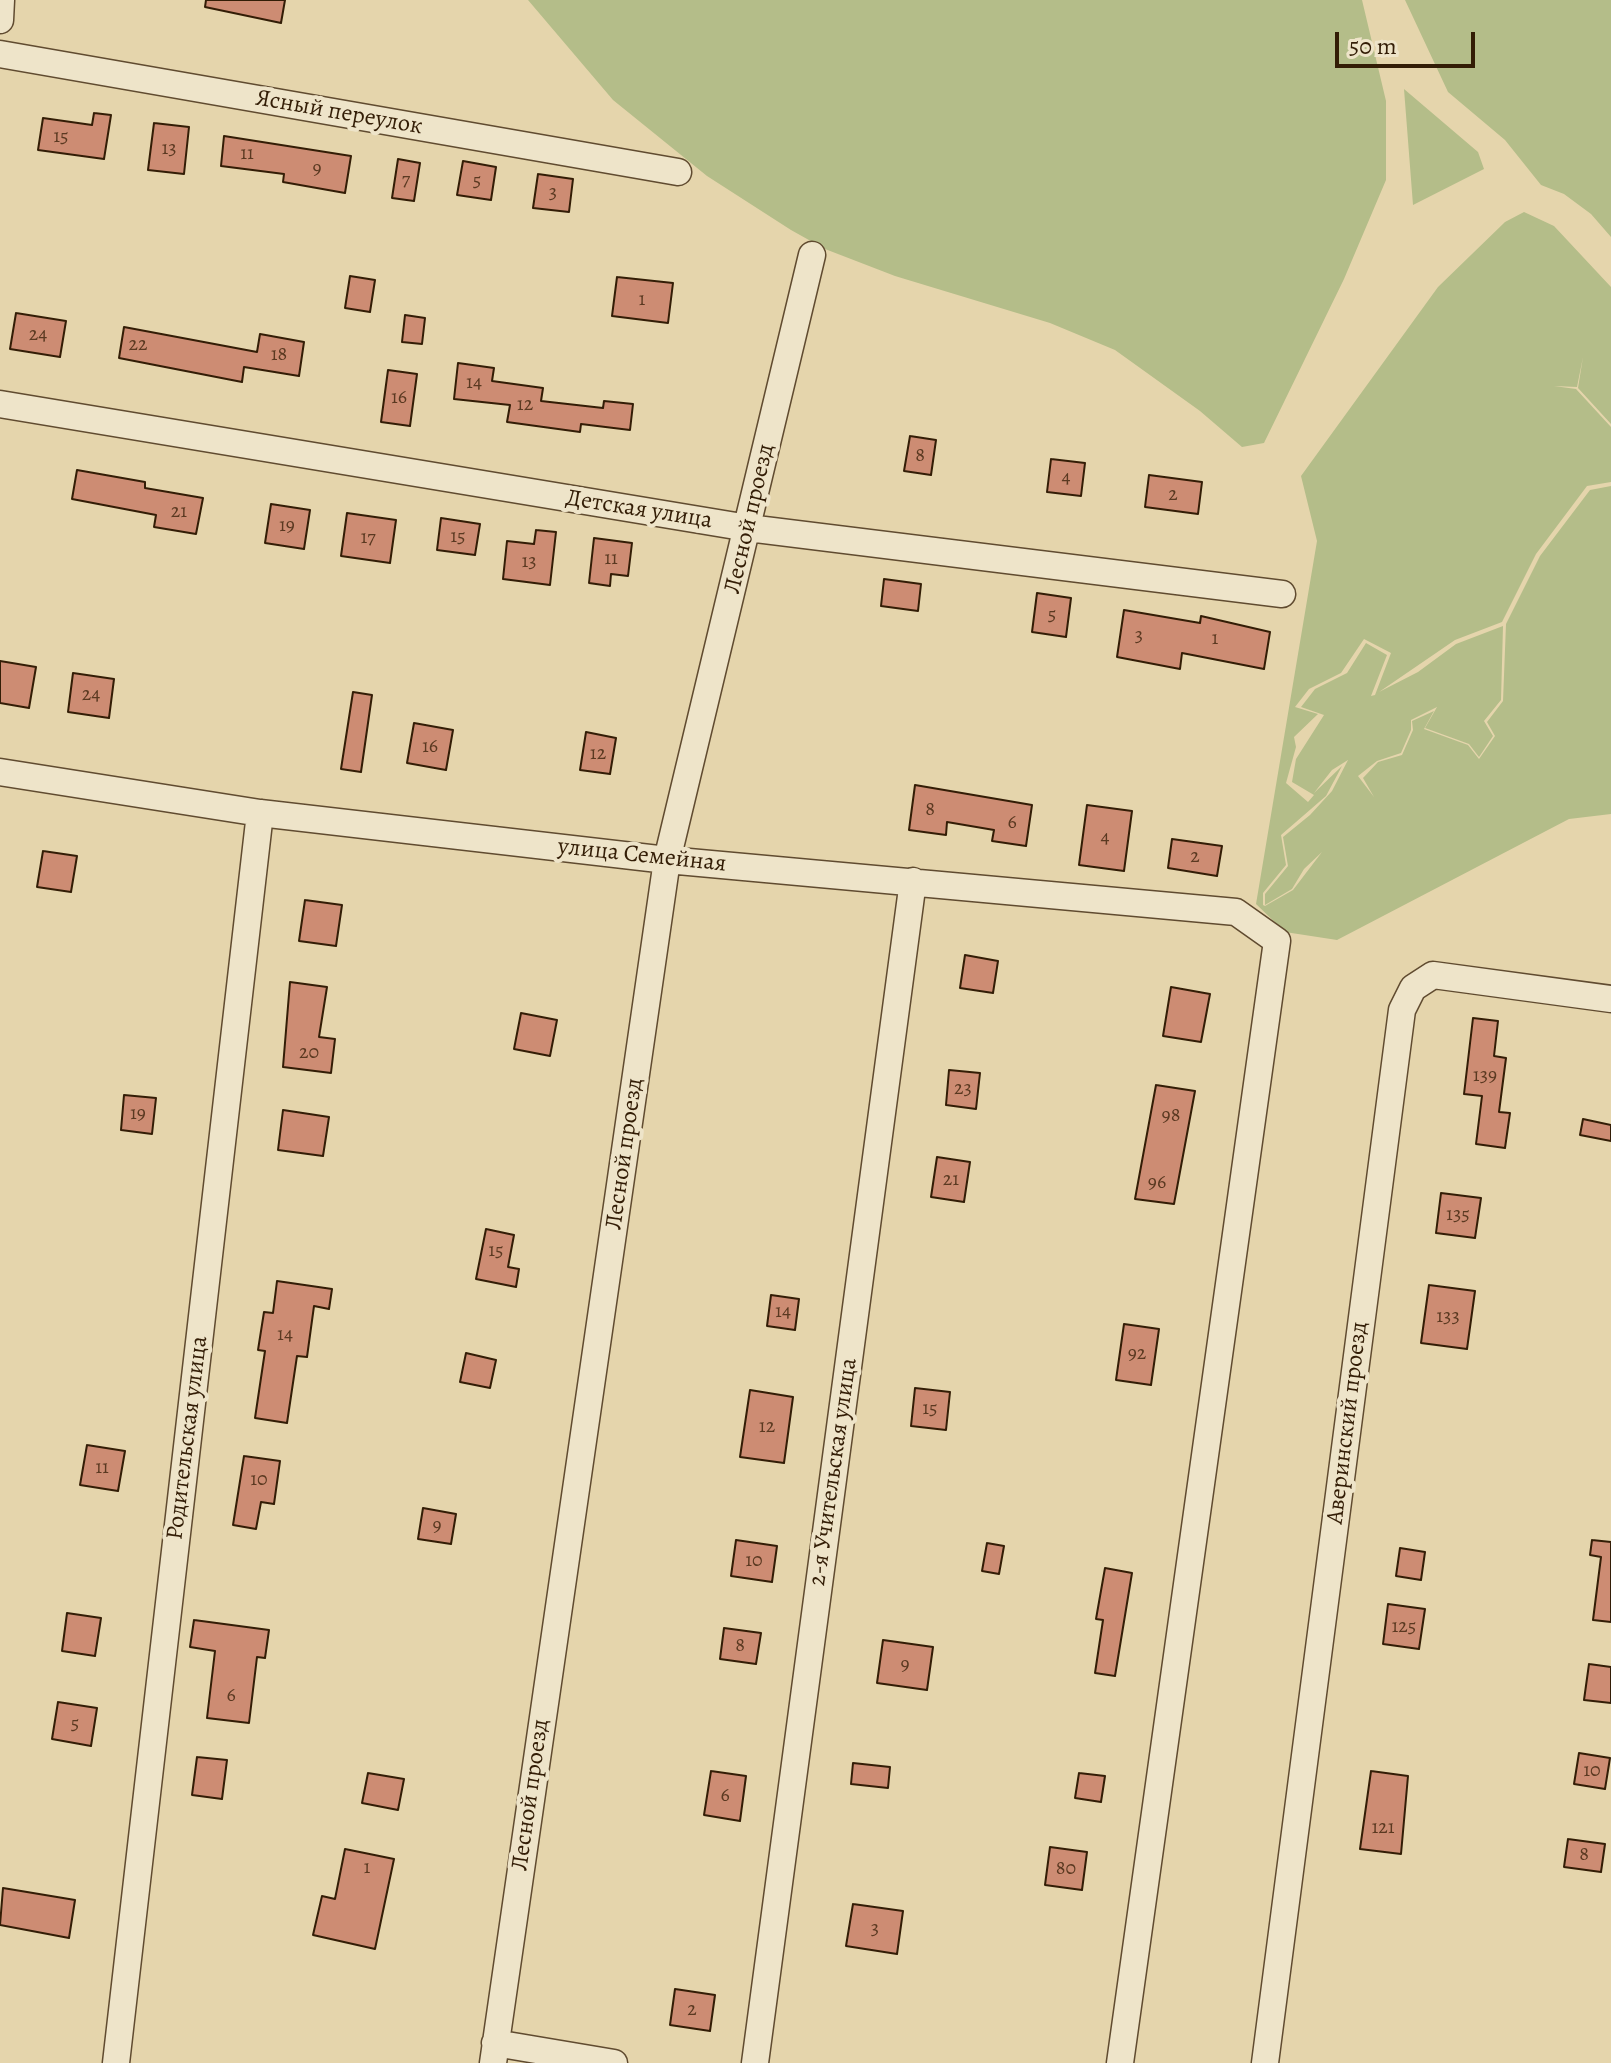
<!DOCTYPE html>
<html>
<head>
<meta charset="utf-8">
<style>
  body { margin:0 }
  #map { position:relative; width:1611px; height:2063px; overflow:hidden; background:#e5d5ac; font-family:Alegreya,serif }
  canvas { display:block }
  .scale { position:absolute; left:1335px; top:32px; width:140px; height:36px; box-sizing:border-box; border:4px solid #331d06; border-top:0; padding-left:10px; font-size:24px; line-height:28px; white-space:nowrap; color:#331d06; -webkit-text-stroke:6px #eee4c9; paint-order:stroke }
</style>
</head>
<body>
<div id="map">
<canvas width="1611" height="2063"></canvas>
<div class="scale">50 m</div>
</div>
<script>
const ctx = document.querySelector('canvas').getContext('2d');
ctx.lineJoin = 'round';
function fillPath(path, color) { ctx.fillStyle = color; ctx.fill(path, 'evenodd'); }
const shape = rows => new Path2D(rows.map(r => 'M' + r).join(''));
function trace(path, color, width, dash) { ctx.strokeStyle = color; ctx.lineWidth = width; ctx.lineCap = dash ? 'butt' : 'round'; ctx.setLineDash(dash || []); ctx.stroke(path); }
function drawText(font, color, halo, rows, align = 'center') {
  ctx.font = font + ' Alegreya,serif'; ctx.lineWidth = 8; ctx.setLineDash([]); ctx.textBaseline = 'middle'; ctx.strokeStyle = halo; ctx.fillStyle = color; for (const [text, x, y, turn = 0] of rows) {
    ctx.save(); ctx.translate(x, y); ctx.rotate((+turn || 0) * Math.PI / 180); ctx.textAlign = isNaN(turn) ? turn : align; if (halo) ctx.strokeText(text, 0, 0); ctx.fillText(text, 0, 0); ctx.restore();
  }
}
const green = shape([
  [528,0,1362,0,1386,101,1386,180,1344,279,1264,443,1242,447,1200,411,1115,350,1050,323,895,276,825,249,791,230,707,176,613,100],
  [1405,0,1611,0,1611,237,1591,214,1564,194,1541,185,1505,140,1448,92],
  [1404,89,1478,152,1484,169,1413,205],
  [1524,212,1554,226,1611,287,1611,424,1578,388,1583,357,1577,387,1554,386,1576,389,1611,427,1611,482,1587,486,1536,554,1502,622,1455,640,1379,692,1418,672,1456,644,1503,626,1501,700,1484,721,1493,736,1479,757,1469,744,1425,728,1437,707,1411,720,1411,730,1401,753,1377,761,1358,776,1374,797,1363,778,1378,762,1402,755,1413,730,1412,721,1434,711,1424,729,1468,745,1479,759,1495,736,1487,722,1503,701,1506,624,1540,556,1590,490,1611,486,1611,814,1569,819,1337,940,1285,932,1256,904,1317,541,1301,476,1438,287,1505,222],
  [1364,639,1391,653,1375,695,1371,696,1387,655,1366,643,1347,673,1315,689,1301,707,1324,715,1296,759,1292,782,1314,795,1308,802,1286,783,1296,747,1294,737,1318,714,1295,707,1309,689,1341,673],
  [1348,760,1332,791,1310,815,1283,837,1288,866,1265,894,1265,905,1292,889,1304,869,1322,852,1293,890,1265,906,1263,905,1263,893,1286,865,1281,835,1326,796,1342,766,1314,793,1332,770]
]);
const building = shape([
  [206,0,285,0,281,23,205,7,206,0],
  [94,113,111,115,104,159,38,150,43,118,92,125,94,113],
  [154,123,189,127,184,174,148,170,154,123],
  [224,136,351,156,345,193,283,182,284,174,221,166,224,136],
  [398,159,420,163,414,201,392,198,398,159],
  [463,161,496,167,491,200,457,195,463,161],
  [538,174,573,179,569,212,533,208,538,174],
  [350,276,375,280,370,312,345,308,350,276],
  [617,277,673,283,668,323,612,316,617,277],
  [16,313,66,321,60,357,10,349,16,313],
  [405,315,425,318,422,344,402,342,405,315],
  [124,327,257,352,260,334,304,342,299,376,244,367,242,382,119,358,124,327],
  [458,363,494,368,492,381,543,388,541,401,603,408,604,401,633,404,630,430,581,424,580,432,507,422,510,405,454,399,458,363],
  [388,370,417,374,410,426,381,422,388,370],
  [910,436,936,440,931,475,904,471,910,436],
  [1051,459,1085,463,1081,496,1047,492,1051,459],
  [77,470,145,482,145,488,203,498,196,534,154,527,156,515,72,499,77,470],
  [1149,475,1202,482,1198,514,1145,507,1149,475],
  [271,504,310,510,304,549,265,543,271,504],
  [347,513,396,520,390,563,341,556,347,513],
  [441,518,480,524,475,555,437,550,441,518],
  [536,530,556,532,550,585,503,579,507,541,534,544,536,530],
  [594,538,632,543,628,576,611,574,610,586,589,583,594,538],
  [884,579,921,584,918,611,881,606,884,579],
  [1037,593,1071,598,1066,637,1032,632,1037,593],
  [1124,610,1200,623,1201,616,1270,632,1264,669,1182,653,1180,669,1117,657,1124,610],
  [0,661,36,667,29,708,0,703,0,661],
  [73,673,114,679,109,718,68,712,73,673],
  [353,692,372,695,361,772,341,769,353,692],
  [414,723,453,730,446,770,407,763,414,723],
  [586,732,616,738,610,774,580,770,586,732],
  [915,785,1032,805,1026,846,992,841,994,830,947,822,946,835,909,830,915,785],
  [1087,805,1132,811,1124,871,1079,865,1087,805],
  [1172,839,1222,846,1217,876,1168,868,1172,839],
  [43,851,77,856,71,892,37,887,43,851],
  [305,900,342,905,336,946,299,941,305,900],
  [965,955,998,961,993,993,960,988,965,955],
  [290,982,327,987,319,1037,335,1039,331,1073,283,1067,290,982],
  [1171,987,1210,994,1201,1042,1163,1036,1171,987],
  [521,1013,557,1020,550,1056,514,1049,521,1013],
  [1473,1018,1498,1021,1494,1056,1506,1058,1499,1112,1510,1113,1505,1148,1476,1144,1482,1096,1464,1094,1473,1018],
  [949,1070,980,1073,976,1109,946,1105,949,1070],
  [1156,1085,1195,1091,1174,1204,1135,1199,1156,1085],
  [124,1095,156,1098,152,1134,121,1130,124,1095],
  [283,1110,329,1117,323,1156,278,1150,283,1110],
  [1583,1119,1611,1125,1611,1141,1580,1135,1583,1119],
  [937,1157,970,1162,964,1202,931,1197,937,1157],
  [1441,1193,1481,1198,1475,1238,1436,1233,1441,1193],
  [486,1229,514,1235,508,1267,519,1269,516,1287,476,1279,486,1229],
  [277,1281,332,1289,329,1309,314,1306,307,1357,297,1356,287,1423,255,1418,265,1351,258,1350,264,1312,273,1313,277,1281],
  [1429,1285,1475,1291,1467,1349,1421,1343,1429,1285],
  [771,1295,799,1299,795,1330,767,1326,771,1295],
  [1124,1324,1159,1329,1151,1385,1116,1380,1124,1324],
  [466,1353,496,1360,490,1388,460,1382,466,1353],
  [915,1388,950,1392,946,1430,911,1426,915,1388],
  [750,1390,793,1397,784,1463,740,1457,750,1390],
  [87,1445,125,1451,118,1491,80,1485,87,1445],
  [244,1456,280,1461,274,1504,261,1502,256,1529,233,1525,244,1456],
  [423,1508,456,1514,451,1544,418,1539,423,1508],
  [736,1540,777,1546,772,1582,731,1576,736,1540],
  [1592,1540,1611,1542,1611,1622,1593,1620,1601,1557,1590,1555,1592,1540],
  [987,1543,1004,1546,999,1574,982,1571,987,1543],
  [1400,1548,1425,1552,1421,1580,1396,1576,1400,1548],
  [1105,1568,1132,1573,1115,1676,1095,1673,1103,1620,1096,1619,1105,1568],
  [1388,1604,1425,1609,1419,1649,1383,1644,1388,1604],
  [67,1613,101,1618,95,1656,62,1651,67,1613],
  [194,1620,269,1630,265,1658,257,1657,249,1723,207,1718,215,1651,190,1647,194,1620],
  [724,1628,761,1633,756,1664,720,1659,724,1628],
  [883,1640,933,1647,927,1690,877,1683,883,1640],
  [1589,1664,1611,1667,1611,1703,1584,1700,1589,1664],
  [58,1702,97,1708,91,1746,52,1739,58,1702],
  [1579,1753,1610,1758,1605,1789,1574,1784,1579,1753],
  [197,1757,227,1760,222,1799,192,1795,197,1757],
  [853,1763,890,1767,888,1788,851,1784,853,1763],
  [711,1771,746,1776,740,1821,704,1815,711,1771],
  [1371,1771,1408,1776,1401,1854,1360,1849,1371,1771],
  [368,1773,404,1779,398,1810,362,1803,368,1773],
  [1079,1773,1105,1776,1101,1802,1075,1798,1079,1773],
  [1568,1839,1605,1844,1601,1872,1564,1867,1568,1839],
  [1050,1847,1087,1852,1082,1890,1045,1885,1050,1847],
  [345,1849,394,1859,375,1949,313,1935,322,1896,335,1899,345,1849],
  [3,1888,75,1900,69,1938,0,1925,3,1888],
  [853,1904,903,1911,897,1954,846,1946,853,1904],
  [675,1989,715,1995,710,2031,670,2025,675,1989]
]);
const minor = shape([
  [0,20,1,0],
  [0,54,678,172],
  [0,404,748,528,1282,594],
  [0,772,260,813,667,860,1236,912,1277,941,1120,2063],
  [495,2043,614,2063],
  [116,2063,260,813],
  [493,2063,667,860,812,255],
  [755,2063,913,881],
  [1265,2063,1402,1010,1413,988,1433,975,1611,999]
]);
const numberNames = [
  ["15",61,137],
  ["13",169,149],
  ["11",247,154],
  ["9",317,169],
  ["7",406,180],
  ["5",477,181],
  ["3",553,193],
  ["1",642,300],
  ["24",38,335],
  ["22",138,345],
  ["18",279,355],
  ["14",474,383],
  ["16",399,398],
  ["12",525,405],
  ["8",920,456],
  ["4",1066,478],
  ["2",1173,495],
  ["21",179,512],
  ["19",287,526],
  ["15",458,537],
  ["17",368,538],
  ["11",611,559],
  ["13",529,562],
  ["5",1052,615],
  ["3",1139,636],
  ["1",1215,639],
  ["24",91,695],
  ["16",430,747],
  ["12",598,754],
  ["8",930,810],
  ["6",1012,823],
  ["4",1105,838],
  ["2",1195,857],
  ["20",309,1053],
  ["139",1485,1076],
  ["23",963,1089],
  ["19",138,1114],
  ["98",1171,1116],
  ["21",951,1180],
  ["96",1157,1183],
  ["135",1458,1215],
  ["15",496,1251],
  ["14",783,1312],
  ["133",1448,1317],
  ["14",285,1335],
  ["92",1137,1354],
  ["15",930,1409],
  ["12",767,1427],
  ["11",102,1468],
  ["10",259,1480],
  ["9",437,1526],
  ["10",754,1561],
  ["125",1404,1627],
  ["8",740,1646],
  ["9",905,1665],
  ["6",231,1696],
  ["5",75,1724],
  ["10",1592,1771],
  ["6",725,1796],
  ["121",1383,1828],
  ["8",1584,1855],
  ["1",367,1868],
  ["80",1066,1869],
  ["3",875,1929],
  ["2",692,2010]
];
const streetNames = [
  ["Ясный переулок",339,113,10],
  ["Детская улица",639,510,9],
  ["Лесной проезд",750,519,-77],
  ["улица Семейная",642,856,6],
  ["Лесной проезд",625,1154,-82],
  ["Аверинский проезд",1348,1423,-83],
  ["Родительская улица",188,1438,-83],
  ["2-я Учительская улица",834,1472,-82],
  ["Лесной проезд",531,1795,-82]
];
fillPath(green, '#b4bd89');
fillPath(building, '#cd8c73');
trace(building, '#331d06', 2);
trace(minor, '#604b30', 29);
trace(minor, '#eee4c9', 26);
drawText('20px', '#5a3921', null, numberNames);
drawText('24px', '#331d06', '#eee4c9', streetNames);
</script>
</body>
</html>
